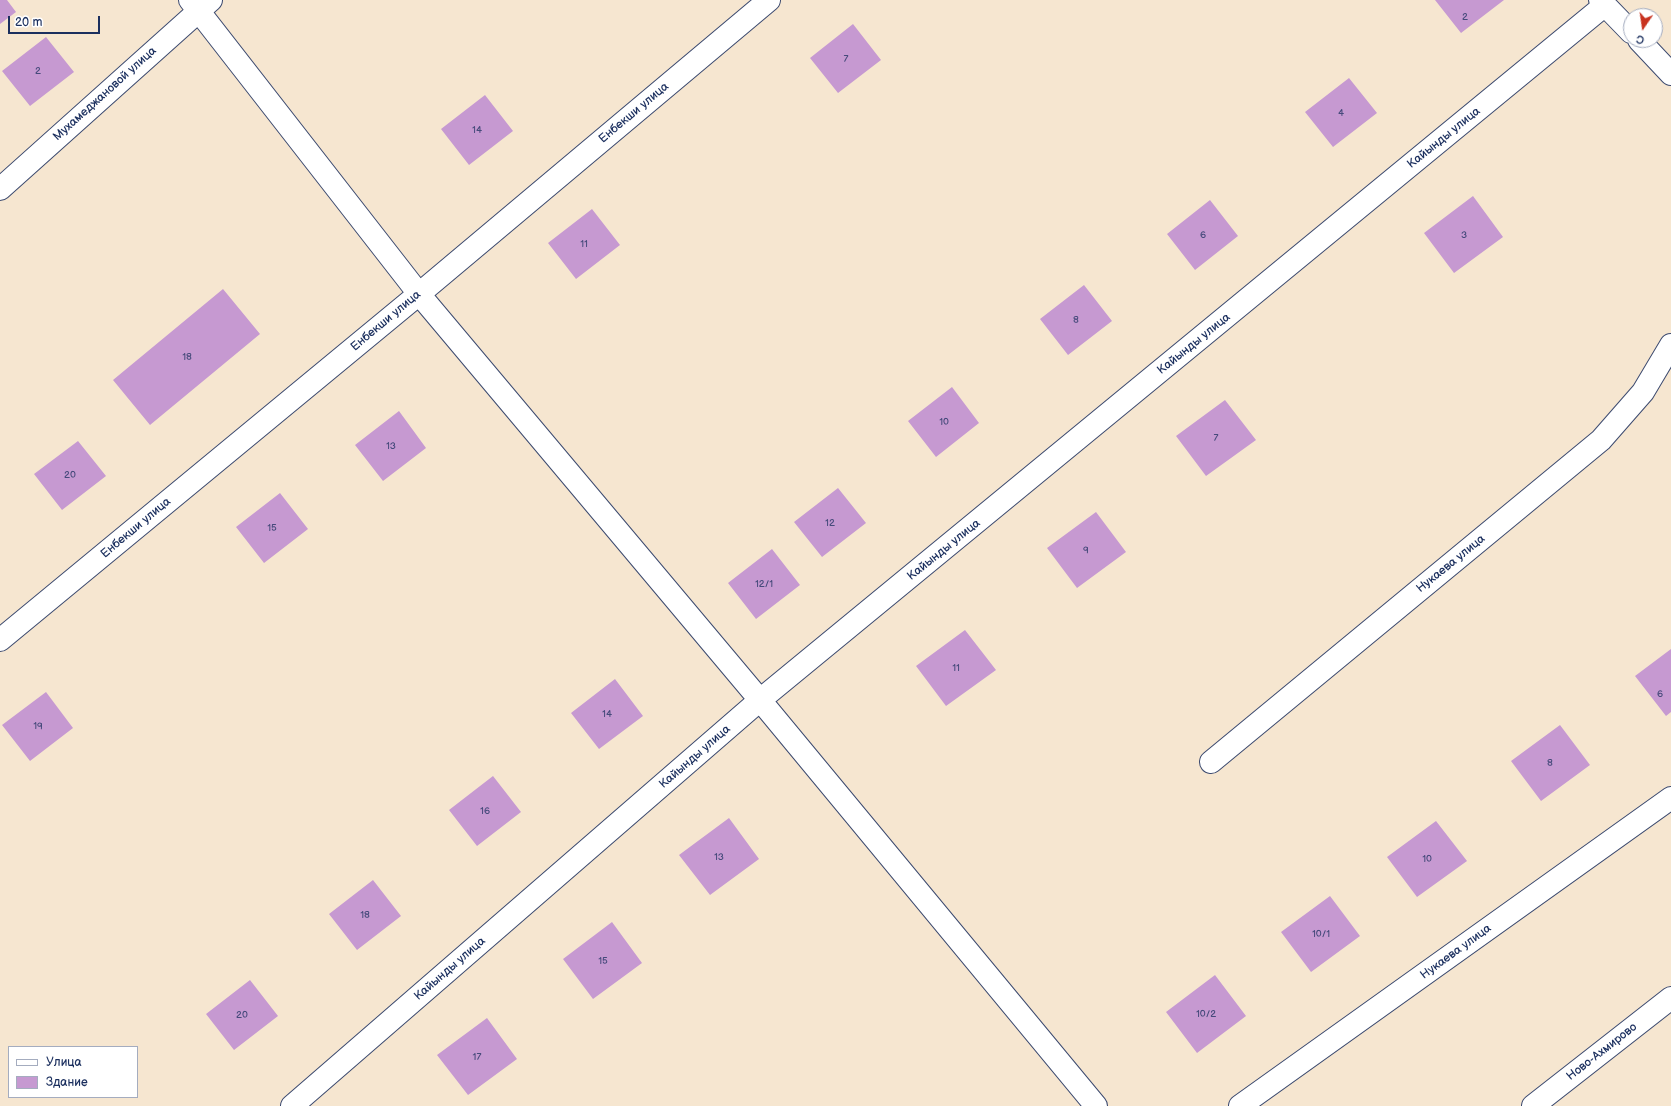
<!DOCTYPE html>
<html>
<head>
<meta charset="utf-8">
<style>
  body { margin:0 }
  #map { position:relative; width:1671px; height:1106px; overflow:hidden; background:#f6e6d0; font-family:"Balsamiq Sans",sans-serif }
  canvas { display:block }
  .legend { position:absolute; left:8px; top:1046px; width:130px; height:52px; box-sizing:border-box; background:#fff; border:1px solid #a4acbf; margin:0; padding:5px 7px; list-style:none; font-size:12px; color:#1b2f5e }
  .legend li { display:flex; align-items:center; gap:8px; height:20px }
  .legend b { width:20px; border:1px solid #a4acbf }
  .north { position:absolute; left:1623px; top:8px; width:40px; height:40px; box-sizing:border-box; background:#fff; border:1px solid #a4acbf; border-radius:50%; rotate:193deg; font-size:11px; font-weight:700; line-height:16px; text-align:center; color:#1b2f5e }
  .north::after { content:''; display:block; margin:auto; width:14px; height:18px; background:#c8321e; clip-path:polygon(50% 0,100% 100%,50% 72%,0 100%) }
  .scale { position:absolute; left:8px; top:16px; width:92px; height:18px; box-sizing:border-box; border:2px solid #1b2f5e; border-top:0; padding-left:5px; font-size:12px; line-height:14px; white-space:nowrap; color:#1b2f5e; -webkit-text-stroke:3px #fff; paint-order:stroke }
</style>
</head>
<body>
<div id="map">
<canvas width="1671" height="1106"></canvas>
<ul class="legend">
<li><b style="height:5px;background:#fff"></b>Улица</li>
<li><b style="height:11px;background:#c699d1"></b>Здание</li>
</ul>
<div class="north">С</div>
<div class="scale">20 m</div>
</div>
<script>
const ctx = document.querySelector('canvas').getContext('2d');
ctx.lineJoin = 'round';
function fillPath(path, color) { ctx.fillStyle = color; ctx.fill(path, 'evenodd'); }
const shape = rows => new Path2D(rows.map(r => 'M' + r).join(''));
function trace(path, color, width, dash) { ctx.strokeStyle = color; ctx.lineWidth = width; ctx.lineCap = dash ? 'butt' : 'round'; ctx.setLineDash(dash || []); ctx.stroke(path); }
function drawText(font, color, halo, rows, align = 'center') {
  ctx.font = font + ' "Balsamiq Sans",sans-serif'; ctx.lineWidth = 3.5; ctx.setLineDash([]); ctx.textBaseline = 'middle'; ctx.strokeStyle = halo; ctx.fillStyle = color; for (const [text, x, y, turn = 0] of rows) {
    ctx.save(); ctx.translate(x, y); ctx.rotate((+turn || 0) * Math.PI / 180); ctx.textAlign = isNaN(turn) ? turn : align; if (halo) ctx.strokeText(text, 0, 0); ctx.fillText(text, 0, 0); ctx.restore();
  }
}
const building = shape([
  [0,0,7,0,16,12,0,24],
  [1435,0,1504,0,1461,33],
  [853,24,881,60,838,93,810,58],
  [46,37,74,72,30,106,2,71],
  [1349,78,1377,113,1333,147,1305,112],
  [485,95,513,131,469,165,441,129],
  [1473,196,1503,237,1454,273,1424,233],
  [1210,200,1238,236,1195,270,1167,234],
  [592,209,620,245,576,279,548,243],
  [1084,285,1112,321,1068,355,1040,319],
  [223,289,260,334,150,425,113,380],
  [952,387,979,423,936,457,908,421],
  [1225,400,1256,440,1206,476,1176,436],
  [399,411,426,448,383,481,355,445],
  [78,441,106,476,62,510,34,474],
  [838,488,866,523,822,557,794,522],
  [280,493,308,529,264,563,236,527],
  [1096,512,1126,552,1077,588,1047,548],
  [772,549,800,585,756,619,728,583],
  [965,630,996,670,946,706,916,666],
  [1671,649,1671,712,1666,716,1635,676],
  [615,679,643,716,599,749,571,713],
  [46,692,73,728,30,761,2,725],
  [1560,725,1590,765,1541,801,1511,761],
  [493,776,521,812,477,846,449,810],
  [729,818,759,859,710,895,679,855],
  [1436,821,1467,861,1417,897,1387,857],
  [373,880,401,916,357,950,329,914],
  [1330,896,1360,936,1311,972,1281,932],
  [612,922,642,963,593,999,563,959],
  [1215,975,1246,1016,1197,1053,1166,1012],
  [250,980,278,1016,234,1050,206,1014],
  [487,1018,517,1059,468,1095,437,1055]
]);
const minor = shape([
  [190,0,419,294,760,700,1096,1106],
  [1600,0,1631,32],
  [1639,40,1671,74],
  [0,189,211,0],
  [0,640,419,294,769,0],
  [1211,762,1601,440,1643,392,1671,345],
  [292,1106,760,700,1605,5],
  [1240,1106,1671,798],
  [1533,1106,1671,998]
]);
const numberNames = [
  ["2",1465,17],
  ["7",846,59],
  ["2",38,71],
  ["4",1341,113],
  ["14",477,130],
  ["6",1203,235],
  ["3",1464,235],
  ["11",584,244],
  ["8",1076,320],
  ["18",187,357],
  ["10",944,422],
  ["7",1216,438],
  ["13",391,446],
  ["20",70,475],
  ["12",830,523],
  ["15",272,528],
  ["9",1086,550],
  ["12/1",764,584],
  ["11",956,668],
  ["6",1660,694],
  ["14",607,714],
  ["19",38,726],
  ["8",1550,763],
  ["16",485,811],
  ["13",719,857],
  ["10",1427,859],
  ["18",365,915],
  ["10/1",1321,934],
  ["15",603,961],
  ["10/2",1206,1014],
  ["20",242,1015],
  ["17",477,1057]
];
const streetNames = [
  ["Мухамеджановой улица",105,94,-42],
  ["Енбекши улица",634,113,-40],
  ["Кайынды улица",1444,138,-39],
  ["Енбекши улица",386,321,-40],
  ["Кайынды улица",1194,344,-39],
  ["Енбекши улица",136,528,-40],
  ["Кайынды улица",944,550,-39],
  ["Нукаева улица",1451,564,-39],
  ["Кайынды улица",695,757,-41],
  ["Нукаева улица",1456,952,-36],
  ["Кайынды улица",450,969,-41],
  ["Ново-Ахмирово",1602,1052,-38]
];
fillPath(building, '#c699d1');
trace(minor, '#3c4a6f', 24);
trace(minor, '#fff', 22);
drawText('10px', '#464a7b', null, numberNames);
drawText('12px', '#1b2f5e', '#fff', streetNames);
</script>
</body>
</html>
